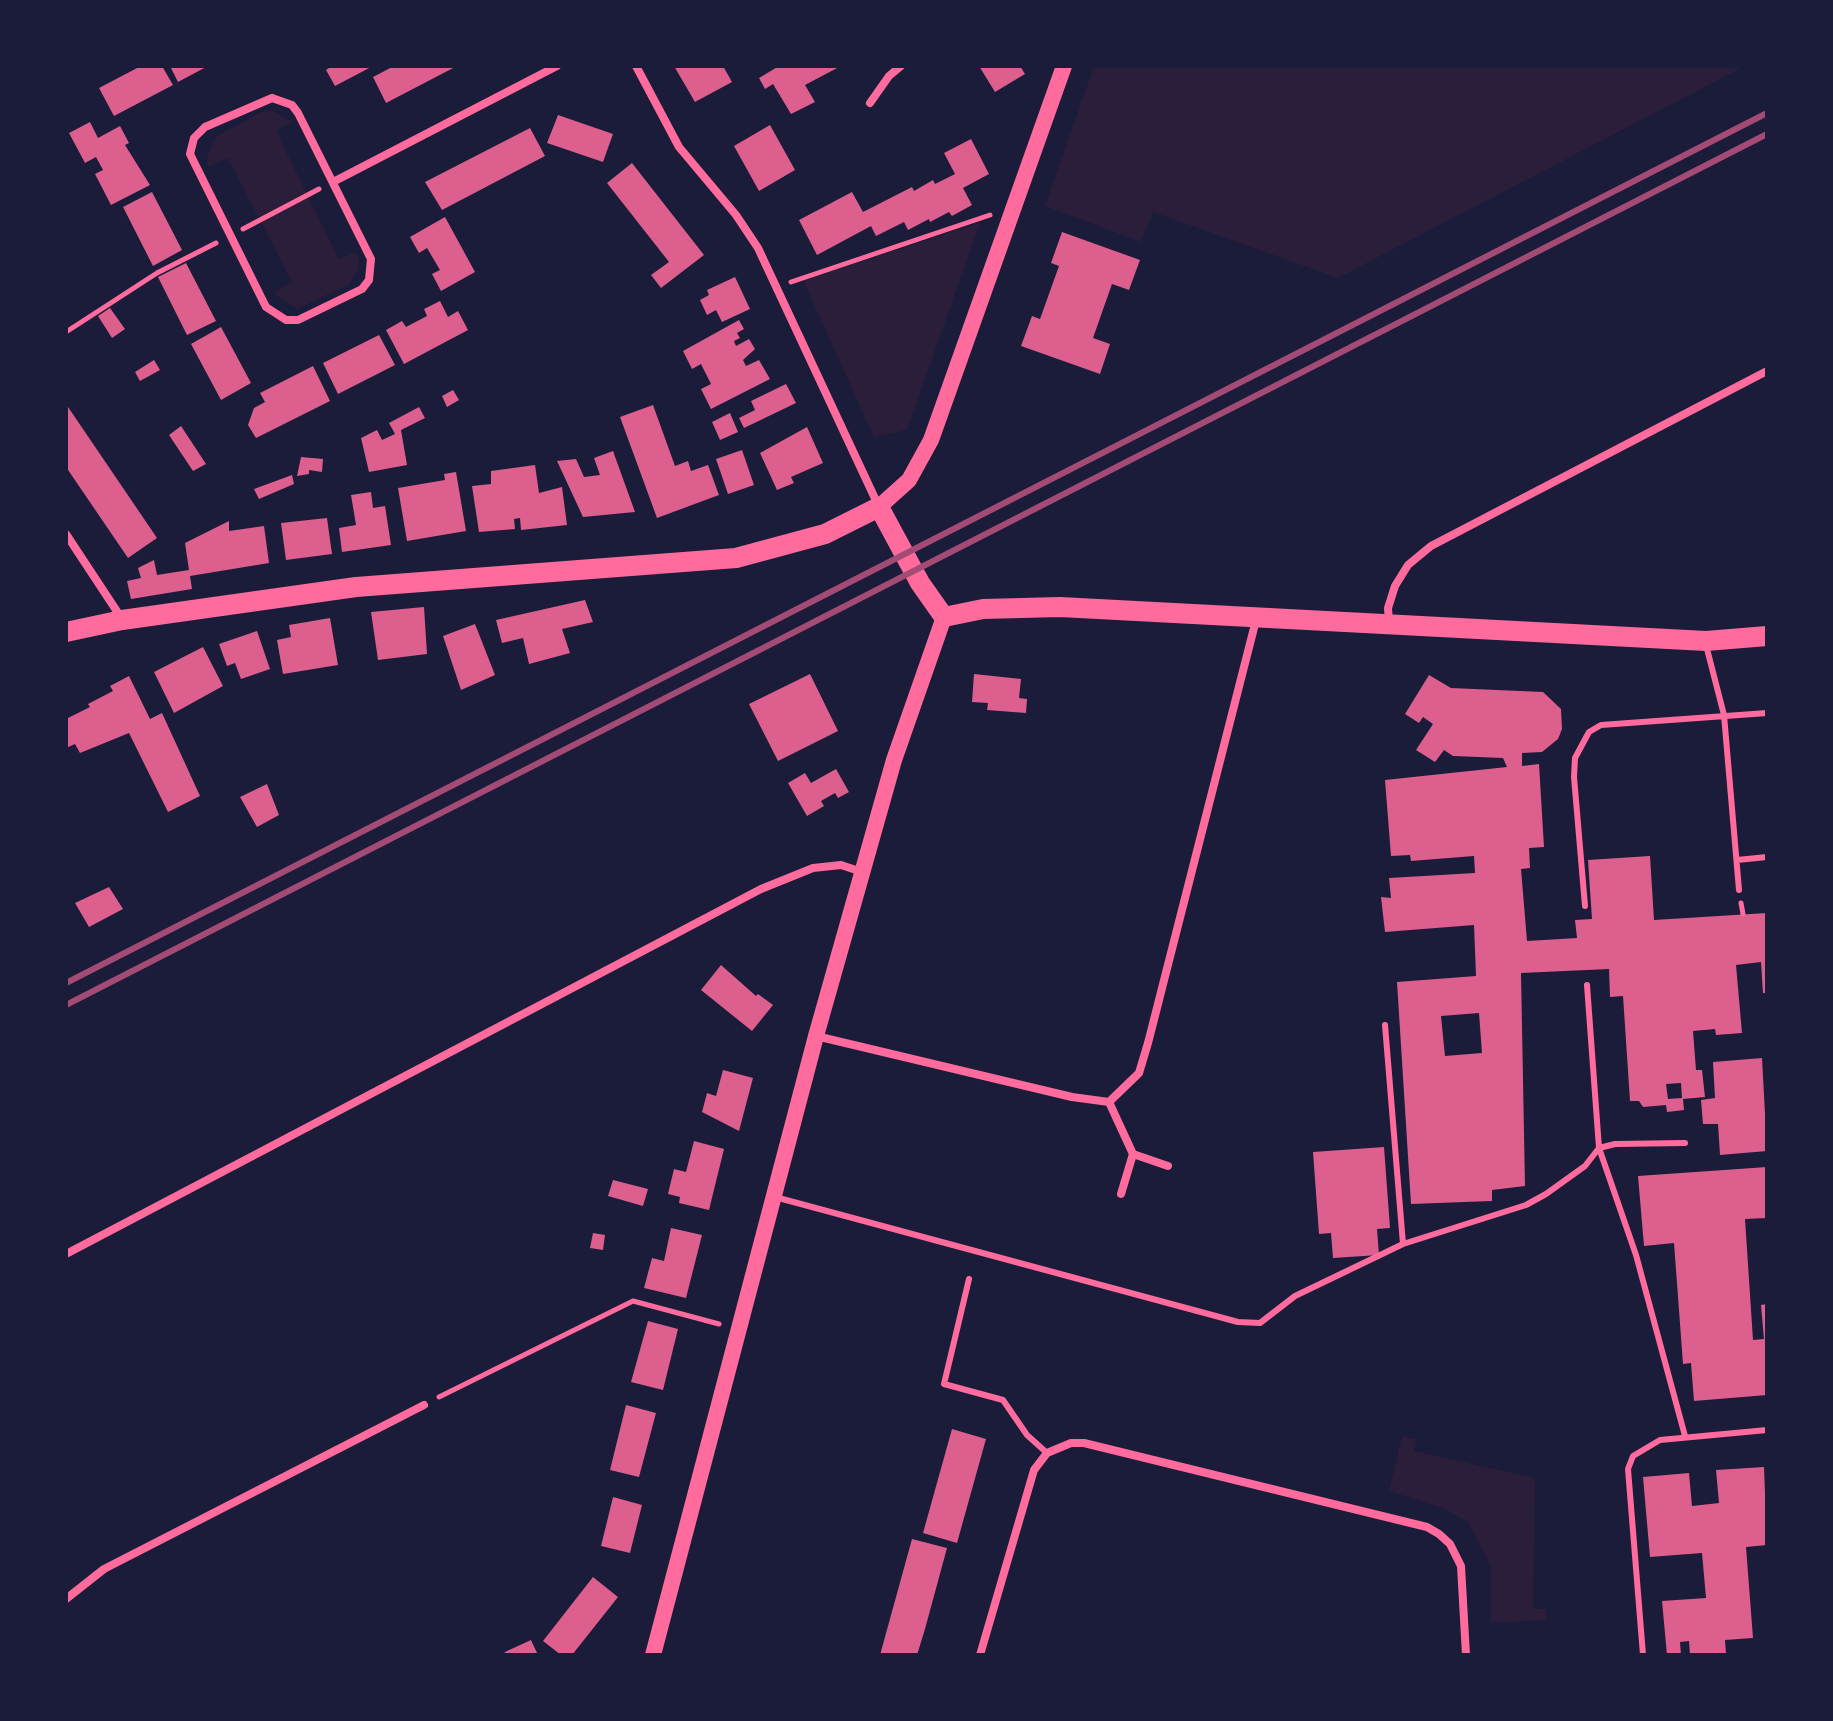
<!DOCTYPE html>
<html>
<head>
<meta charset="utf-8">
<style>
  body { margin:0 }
  #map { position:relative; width:1833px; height:1721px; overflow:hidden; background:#1b1b3a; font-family:"Archivo Narrow",sans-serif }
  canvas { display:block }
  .frame { position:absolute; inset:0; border:68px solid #1b1b3a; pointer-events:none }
</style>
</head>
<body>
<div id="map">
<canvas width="1833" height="1721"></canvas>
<div class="frame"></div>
</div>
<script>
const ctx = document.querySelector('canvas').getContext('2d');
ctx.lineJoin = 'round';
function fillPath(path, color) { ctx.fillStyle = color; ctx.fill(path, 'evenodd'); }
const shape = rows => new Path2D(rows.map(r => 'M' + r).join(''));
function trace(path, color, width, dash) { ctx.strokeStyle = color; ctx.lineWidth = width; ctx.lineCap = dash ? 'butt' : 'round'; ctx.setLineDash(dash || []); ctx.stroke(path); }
const green = shape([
  [1094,66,1745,66,1338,278,1153,212,1141,242,1045,206],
  [273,111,292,122,276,131,339,259,356,252,359,261,358,270,348,285,297,309,273,293,292,282,228,158,208,167,207,157,216,137,261,112],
  [980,223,907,430,874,437,803,280],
  [1402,1436,1417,1439,1414,1451,1535,1478,1533,1609,1546,1609,1546,1620,1491,1623,1491,1566,1468,1522,1443,1508,1389,1491]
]);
const building = shape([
  [141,66,162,66,173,85,114,116,99,88],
  [170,66,208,66,178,82],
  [332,66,373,66,335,86,326,70],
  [394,66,457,66,386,103,373,77],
  [674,66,723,66,732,82,695,102],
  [779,66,841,66,805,85,815,102,791,114,773,84,765,89,759,78],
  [979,66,1020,66,1025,74,995,92],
  [558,115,613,134,603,162,547,143],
  [90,122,98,138,120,126,129,143,125,145,150,185,111,205,95,174,103,170,96,157,85,163,69,133],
  [770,125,795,170,759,191,734,146],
  [530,128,545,156,442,210,425,182],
  [971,139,989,174,963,188,972,205,952,216,949,212,930,222,929,219,908,230,904,222,876,236,871,226,817,255,799,220,852,192,863,212,912,187,914,191,933,180,935,184,955,174,944,153],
  [632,163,704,255,661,288,651,275,669,262,607,183],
  [152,192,182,250,153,266,123,207],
  [445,217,475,272,441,291,432,274,440,270,427,248,419,253,410,237],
  [1062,232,1140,260,1129,290,1112,284,1093,338,1110,344,1100,374,1021,346,1032,316,1040,319,1059,266,1051,263],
  [186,263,216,321,187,335,158,277],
  [735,277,750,309,722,322,716,310,707,315,700,300,709,295,707,290],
  [440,301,448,317,458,311,468,330,404,364,386,330,402,321,406,327,427,316,424,309],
  [110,308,125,329,112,338,98,316],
  [739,320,744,329,737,333,740,338,734,341,736,346,749,339,755,349,743,360,746,366,759,360,770,379,711,409,701,389,711,384,701,364,692,369,683,351],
  [221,327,251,383,221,400,191,344],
  [379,335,395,365,338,394,323,363],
  [154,360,160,370,140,381,135,372],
  [313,366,330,401,256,438,248,425,254,408,265,402,260,393],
  [786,384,796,403,744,428,739,418,755,410,751,401],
  [453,390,459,400,447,407,442,396],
  [66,404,157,538,128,558,66,467],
  [653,405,675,466,688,461,691,471,708,465,719,495,657,518,620,417],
  [419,407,425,418,401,430,407,465,369,472,361,438,377,430,382,440,395,434,389,423],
  [730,413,738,432,720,440,712,422],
  [181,426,206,464,193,471,169,435],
  [807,427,823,463,791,477,794,483,777,490,760,453],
  [742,450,754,485,728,494,716,459],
  [613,451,635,512,583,517,557,461,576,459,584,477,600,475,594,458],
  [301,457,323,459,322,472,309,470,309,474,297,476],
  [535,465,539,493,562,487,567,525,521,530,520,518,514,519,515,529,479,532,472,486,491,484,491,471],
  [456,472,466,531,407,541,398,488,445,480,444,474],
  [292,475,294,484,259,499,254,489],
  [371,492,373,508,385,506,391,545,342,552,339,528,356,525,351,495],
  [327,518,332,554,286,560,281,523],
  [229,521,229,531,264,526,269,563,190,576,192,589,131,599,127,581,141,578,138,568,154,560,157,575,189,570,185,543],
  [585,600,593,622,562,629,570,653,529,664,523,638,502,643,496,620],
  [424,607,427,654,378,660,371,612],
  [330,618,338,665,283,674,277,640,291,637,289,625],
  [475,624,495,675,461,690,443,636],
  [257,631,270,669,241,679,235,663,227,666,219,644],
  [203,647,223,686,174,713,154,672],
  [810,674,838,731,778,761,749,704],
  [974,674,1021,679,1019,698,1027,699,1026,713,987,710,988,703,972,702],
  [1429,675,1451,688,1543,692,1561,709,1562,729,1558,739,1542,752,1522,753,1522,766,1539,764,1544,847,1529,848,1530,868,1521,869,1527,941,1577,938,1575,920,1592,919,1588,860,1650,856,1654,920,1767,913,1767,993,1763,993,1761,962,1736,965,1742,1033,1716,1035,1715,1029,1693,1031,1696,1070,1702,1070,1705,1097,1683,1099,1684,1110,1667,1112,1666,1105,1643,1107,1639,1101,1630,1101,1623,996,1610,997,1609,969,1521,973,1525,1186,1492,1190,1492,1201,1411,1204,1397,982,1476,976,1474,925,1385,932,1381,897,1391,898,1389,878,1475,873,1474,856,1411,861,1410,855,1391,856,1385,780,1507,767,1503,758,1453,756,1444,750,1435,762,1416,750,1433,724,1423,717,1419,723,1405,714],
  [1479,1013,1482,1053,1445,1056,1441,1016],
  [1681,1083,1682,1098,1668,1099,1666,1084],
  [129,676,150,719,162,713,200,796,168,812,129,733,80,753,75,744,66,748,66,719,90,707,88,704,113,691,110,686],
  [836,769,849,792,838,798,835,793,821,801,824,806,807,816,788,783,805,773,811,783],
  [267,784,279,815,257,827,240,797],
  [109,887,123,909,89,927,75,903],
  [721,965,756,996,758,994,773,1005,752,1031,701,990],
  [1762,1058,1767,1151,1720,1155,1718,1124,1703,1124,1701,1100,1715,1098,1713,1062],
  [723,1070,753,1078,739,1131,702,1112,707,1093,716,1096],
  [694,1141,724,1149,709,1210,679,1203,680,1197,668,1194,674,1169,686,1172],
  [1384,1147,1390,1228,1377,1229,1379,1255,1333,1258,1331,1233,1319,1234,1313,1152],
  [1767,1167,1767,1218,1745,1219,1753,1340,1764,1339,1761,1305,1767,1304,1767,1395,1694,1401,1691,1363,1683,1364,1674,1243,1644,1246,1638,1176],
  [613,1180,648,1189,643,1206,608,1196],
  [671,1228,702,1235,686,1298,644,1288,652,1258,664,1261],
  [593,1233,605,1235,603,1250,590,1248],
  [648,1321,678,1329,663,1390,631,1382],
  [626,1405,656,1413,639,1477,610,1470],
  [952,1429,986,1439,957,1543,923,1533],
  [1764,1467,1767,1545,1746,1547,1753,1638,1725,1640,1726,1653,1701,1655,1690,1655,1689,1641,1680,1642,1681,1655,1667,1655,1662,1601,1706,1598,1702,1553,1650,1557,1643,1477,1689,1473,1692,1506,1719,1503,1716,1470],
  [613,1497,642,1505,630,1553,601,1546],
  [912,1539,947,1548,925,1629,917,1655,880,1655],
  [593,1577,618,1597,572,1655,561,1655,543,1641],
  [531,1640,538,1655,501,1655,507,1651]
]);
const path = shape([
  [243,229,319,189],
  [791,282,990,215],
  [66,332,157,273,216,243],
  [1741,903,1743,914],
  [439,1397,633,1301,719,1324]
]);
const service = shape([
  [1706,645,1724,715,1739,890],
  [1737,860,1767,857],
  [1585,906,1574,777,1575,758,1589,732,1601,725,1767,713],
  [1587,985,1599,1148,1636,1255,1685,1436],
  [1385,1025,1403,1244],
  [775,1197,1238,1322,1260,1323,1295,1296,1403,1244,1526,1205,1546,1194,1585,1166,1599,1148,1615,1144,1685,1143],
  [969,1279,944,1384,1003,1400,1027,1435,1047,1453],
  [1643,1655,1628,1469,1633,1456,1660,1440,1767,1430]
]);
const minor = shape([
  [636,66,679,147,736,215,758,248,879,507],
  [272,98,292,105,298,113,371,259,369,280,362,289,298,320,286,320,266,307,190,154,194,138,205,127,272,98],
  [870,103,889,76,901,66],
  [333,182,557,66],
  [66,534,122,619],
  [1389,623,1388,608,1395,586,1408,565,1431,546,1767,371],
  [816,1036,1072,1097,1109,1102,1139,1073,1148,1043,1256,620],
  [1109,1102,1133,1154],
  [1121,1194,1133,1154,1168,1166],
  [66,1254,761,889,813,868,841,865,862,872],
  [66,1599,104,1569,424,1405],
  [980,1655,1034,1470,1047,1453,1071,1443,1084,1443,1427,1527,1439,1534,1450,1544,1461,1566,1466,1655]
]);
const secondary = shape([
  [879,507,909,480,931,440,1064,66],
  [653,1655,816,1036,894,760,944,617]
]);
const primary = shape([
  [66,632,122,620,356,587,736,558,825,534,879,507,920,583,944,617,983,609,1060,607,1706,641,1767,636]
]);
const rail = shape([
  [66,983,1767,113],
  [66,1005,1767,134]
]);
fillPath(green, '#2a1e3b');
fillPath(building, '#dd5f8e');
trace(path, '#ff6b9d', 5);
trace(service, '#ff6b9d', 6);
trace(minor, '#ff6b9d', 8);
trace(secondary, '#ff6b9d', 16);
trace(primary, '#ff6b9d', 20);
trace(rail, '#a44b75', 6);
</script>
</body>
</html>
